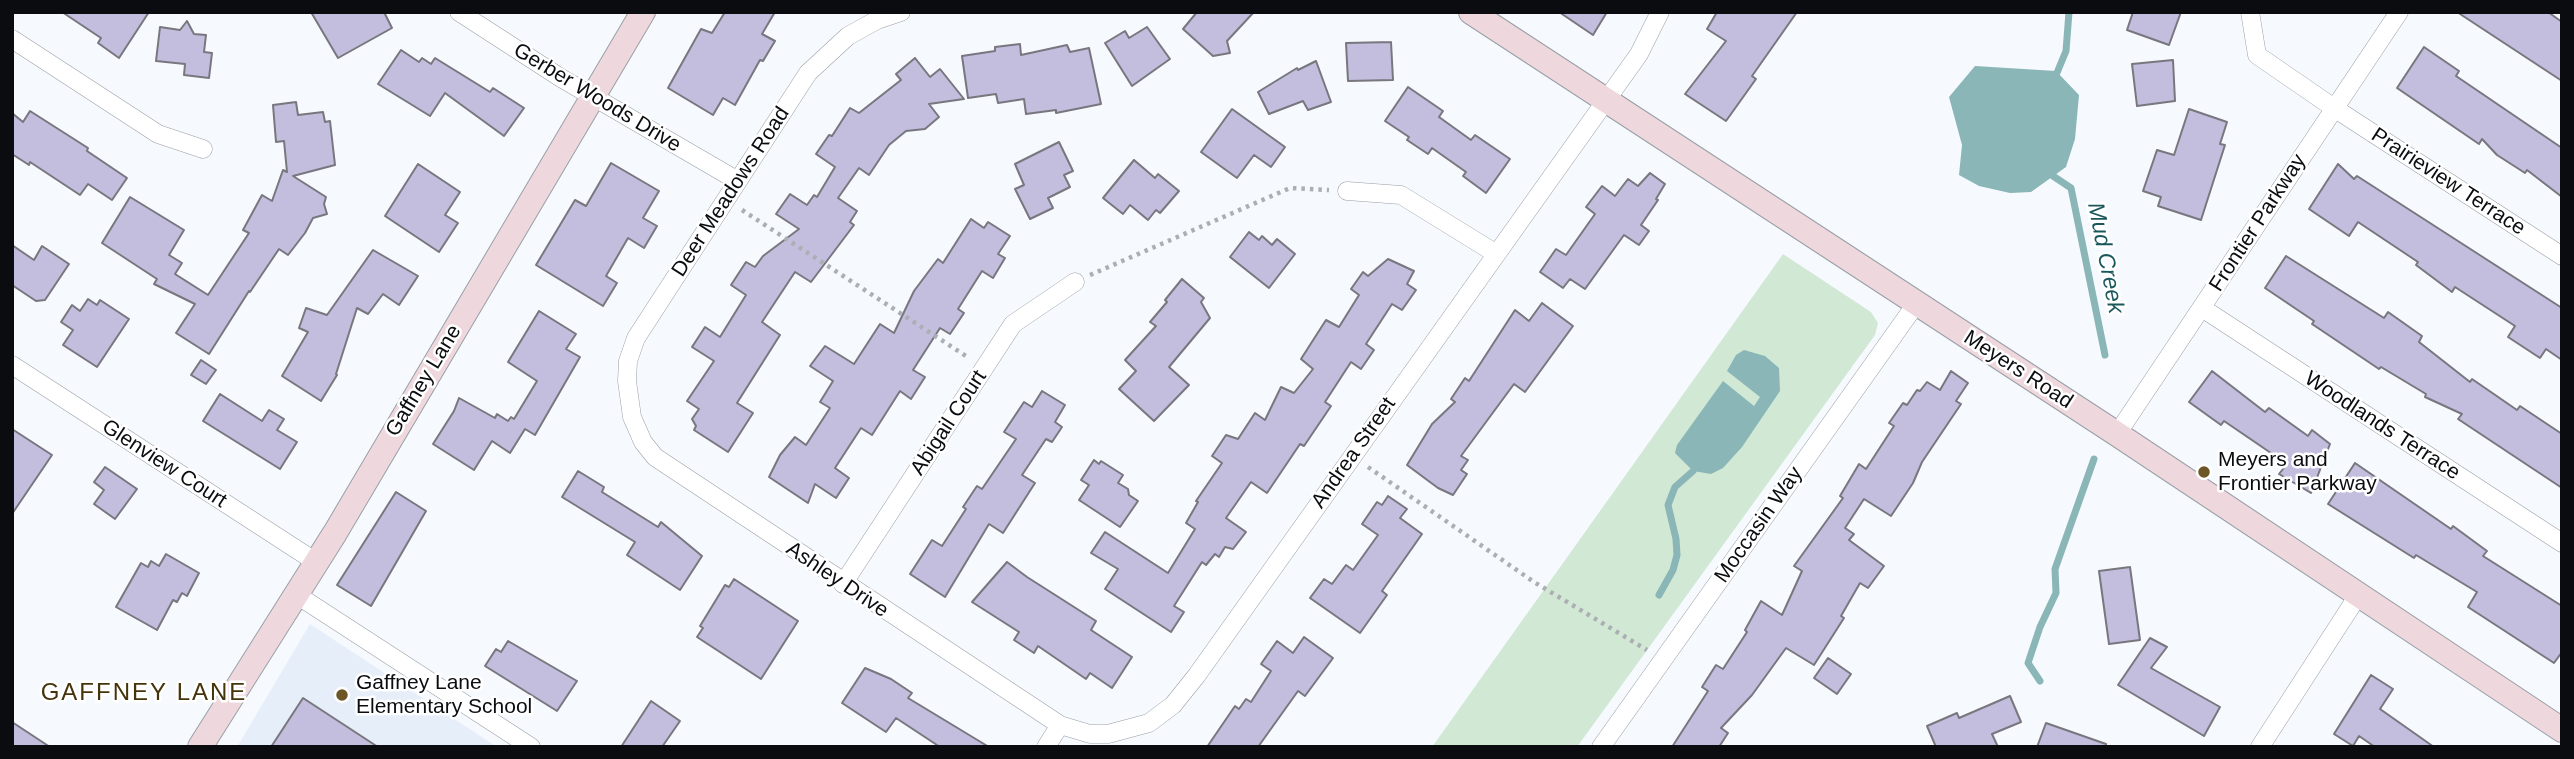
<!DOCTYPE html>
<html>
<head>
<meta charset="utf-8">
<style>
  body { margin:0 }
  #map { position:relative; width:2574px; height:759px; overflow:hidden; background:#f6fafe; font-family:Helvetica,sans-serif }
  canvas { display:block }
  .frame { position:absolute; inset:0; border:14px solid #0a0c0f; pointer-events:none }
</style>
</head>
<body>
<div id="map">
<canvas width="2574" height="759"></canvas>
<div class="frame"></div>
</div>
<script>
const ctx = document.querySelector('canvas').getContext('2d');
ctx.lineJoin = 'round';
function fillPath(path, color) { ctx.fillStyle = color; ctx.fill(path, 'evenodd'); }
const shape = rows => new Path2D(rows.map(r => 'M' + r).join(''));
function trace(path, color, width, dash) { ctx.strokeStyle = color; ctx.lineWidth = width; ctx.lineCap = dash ? 'butt' : 'round'; ctx.setLineDash(dash || []); ctx.stroke(path); }
function drawText(font, color, halo, rows, align = 'center') {
  ctx.font = font + ' Helvetica,sans-serif'; ctx.lineWidth = 5; ctx.setLineDash([]); ctx.textBaseline = 'middle'; ctx.strokeStyle = halo; ctx.fillStyle = color; for (const [text, x, y, turn = 0] of rows) {
    ctx.save(); ctx.translate(x, y); ctx.rotate((+turn || 0) * Math.PI / 180); ctx.textAlign = isNaN(turn) ? turn : align; if (halo) ctx.strokeText(text, 0, 0); ctx.fillText(text, 0, 0); ctx.restore();
  }
}
const built = shape([
  [310,624,497,747,237,747]
]);
const green = shape([
  [1783,254,1871,312,1878,323,1875,335,1577,747,1432,747]
]);
const water = shape([
  [1975,66,2056,71,2079,95,2075,139,2066,167,2031,192,2010,193,1979,186,1959,175,1962,145,1949,97],
  [1744,350,1765,356,1779,368,1780,391,1742,447,1723,468,1711,474,1693,471,1675,453,1677,445,1723,381,1754,406,1760,397,1727,371,1736,355]
]);
const stream = shape([
  [2054,80,2066,51,2069,12],
  [2053,169,2053,176,2071,188,2105,355],
  [1659,595,1673,570,1677,555,1676,539,1668,505,1675,487,1693,471],
  [2040,681,2028,663,2040,627,2056,593,2055,569,2094,459]
]);
const building = shape([
  [62,12,149,12,119,58,98,43,101,38,62,12],
  [311,12,384,12,392,28,338,58,311,12],
  [725,12,775,12,762,34,775,41,763,61,760,60,735,105,723,98,713,115,668,88,701,29,712,33,725,12],
  [1197,12,1254,12,1227,41,1230,53,1213,56,1183,29,1197,12],
  [1559,12,1607,12,1593,35,1559,12],
  [1717,12,1797,12,1752,76,1756,79,1726,121,1685,94,1726,41,1707,29,1717,12],
  [2133,12,2181,12,2169,45,2127,30,2133,12],
  [2457,12,2548,12,2562,22,2562,81,2457,12],
  [187,21,194,34,206,35,204,52,212,53,209,78,184,75,185,64,156,61,160,27,180,30,187,21],
  [1147,27,1170,59,1132,86,1105,43,1125,31,1129,38,1147,27],
  [1391,42,1393,80,1348,81,1346,43,1391,42],
  [1020,44,1021,55,1067,45,1070,52,1089,48,1101,104,1056,113,1056,110,1026,114,1024,99,998,103,996,94,968,98,962,56,995,51,995,47,1020,44],
  [2424,47,2459,71,2456,76,2562,148,2562,197,2527,170,2525,173,2497,155,2482,139,2479,144,2397,88,2424,47],
  [401,50,419,62,422,58,431,64,435,58,490,92,493,88,524,108,504,136,445,93,430,116,378,84,401,50],
  [915,58,930,77,940,69,964,99,929,104,939,117,925,129,906,131,889,145,869,175,859,168,838,198,857,211,850,222,854,225,811,282,795,272,762,322,780,335,737,403,753,413,728,452,694,430,696,426,692,419,699,409,687,401,714,361,692,347,705,327,720,337,746,295,731,285,746,262,755,267,763,256,799,229,776,214,790,194,807,205,814,195,817,197,835,167,816,154,829,135,832,136,850,108,859,113,901,80,896,74,915,58],
  [2173,60,2175,101,2137,106,2132,64,2173,60],
  [1316,61,1331,102,1308,110,1303,101,1269,114,1258,92,1297,68,1298,70,1316,61],
  [1408,87,1443,111,1439,117,1471,140,1475,135,1510,159,1486,193,1463,176,1466,172,1432,148,1428,154,1407,140,1409,137,1385,121,1408,87],
  [296,102,298,115,323,112,325,122,330,121,335,165,293,176,326,197,324,204,327,214,313,218,305,233,288,255,279,249,250,292,249,291,209,354,176,333,195,304,154,284,157,279,102,243,130,197,184,230,169,255,182,263,175,274,208,295,249,233,243,230,262,195,272,201,283,170,287,172,284,141,276,142,273,105,296,102],
  [1232,109,1285,147,1271,167,1254,155,1237,178,1201,152,1232,109],
  [2189,109,2227,122,2220,144,2225,145,2201,220,2158,206,2161,197,2143,191,2157,150,2174,155,2189,109],
  [30,111,88,148,87,151,127,178,112,200,88,184,80,195,30,162,29,165,12,154,12,113,23,122,30,111],
  [1059,142,1073,171,1064,175,1070,187,1048,198,1053,208,1030,219,1015,189,1024,185,1015,164,1059,142],
  [1134,160,1155,178,1158,174,1179,191,1160,213,1156,210,1148,220,1130,205,1123,214,1103,198,1134,160],
  [611,163,659,191,643,218,657,226,644,248,628,238,606,276,617,283,603,306,536,265,575,200,586,206,611,163],
  [418,164,460,192,445,215,458,223,439,252,385,216,418,164],
  [2338,164,2354,179,2357,176,2562,308,2562,360,2546,349,2540,358,2508,337,2515,326,2455,287,2452,292,2416,265,2418,262,2358,222,2349,236,2309,209,2338,164],
  [1650,173,1665,184,1656,199,1658,200,1641,225,1649,231,1639,245,1624,235,1585,289,1570,279,1563,288,1540,272,1556,249,1566,255,1595,214,1586,207,1602,186,1615,196,1628,179,1638,186,1650,173],
  [971,219,984,228,988,222,1010,236,998,254,1005,258,993,278,982,271,958,309,964,313,950,334,940,328,913,370,925,377,911,399,900,391,872,435,861,428,835,468,849,478,836,498,815,484,808,503,769,477,780,455,795,437,806,445,830,408,820,402,833,381,810,366,825,346,854,364,880,324,894,333,914,291,938,259,943,263,971,219],
  [1249,232,1259,240,1262,236,1272,245,1277,239,1295,254,1269,288,1230,257,1249,232],
  [12,245,34,260,42,246,69,264,45,300,36,301,12,285,12,245],
  [373,250,418,276,399,305,383,294,368,314,357,308,336,374,337,375,321,401,282,376,308,332,299,328,306,308,327,315,373,250],
  [2286,256,2384,318,2388,312,2422,336,2419,342,2470,382,2472,379,2517,410,2520,406,2562,434,2562,488,2458,419,2462,414,2425,397,2426,394,2381,367,2379,369,2312,324,2314,321,2265,288,2286,256],
  [1388,259,1414,271,1407,284,1416,290,1402,310,1392,304,1366,344,1374,350,1361,369,1351,362,1325,402,1331,406,1304,446,1300,444,1267,493,1251,482,1226,518,1246,532,1233,549,1225,547,1219,557,1215,554,1206,565,1202,562,1174,606,1184,612,1171,632,1105,589,1118,569,1091,553,1105,532,1168,573,1195,529,1186,523,1198,502,1196,501,1222,463,1212,456,1226,435,1238,439,1255,413,1265,420,1281,387,1294,393,1313,369,1301,359,1326,320,1339,327,1359,295,1351,289,1363,272,1368,276,1388,259],
  [1182,279,1204,298,1201,302,1210,318,1169,367,1189,385,1154,421,1119,389,1136,371,1125,360,1156,326,1150,322,1167,302,1165,300,1182,279],
  [88,299,97,305,100,300,129,319,97,367,63,345,73,330,61,322,72,305,80,311,88,299],
  [1542,303,1573,326,1525,392,1514,384,1461,456,1468,460,1461,470,1467,474,1453,495,1438,488,1407,465,1432,424,1455,402,1451,399,1465,378,1469,381,1515,310,1529,321,1542,303],
  [539,311,576,334,566,349,580,357,535,435,525,429,510,453,492,441,474,470,433,444,454,411,459,398,495,418,497,414,508,421,511,417,514,419,537,381,508,362,539,311],
  [201,360,216,370,206,384,191,375,201,360],
  [1951,371,1968,383,1956,401,1961,404,1922,462,1913,483,1891,516,1864,499,1845,528,1854,534,1849,540,1884,566,1868,588,1860,583,1841,616,1844,618,1814,665,1786,648,1752,695,1721,728,1728,733,1719,747,1672,747,1708,691,1702,687,1716,665,1723,669,1747,632,1745,630,1761,601,1782,615,1802,571,1794,566,1843,498,1840,496,1859,464,1866,469,1894,426,1889,423,1903,403,1907,405,1917,390,1920,391,1927,382,1940,390,1951,371],
  [2212,371,2265,412,2269,408,2308,436,2312,430,2330,444,2311,493,2279,474,2287,464,2224,421,2221,425,2189,402,2212,371],
  [1042,391,1065,405,1055,422,1062,427,1052,442,1046,439,1022,475,1035,483,1003,533,989,524,945,597,910,574,932,540,942,546,966,509,963,507,977,486,982,489,1016,439,1004,432,1024,402,1032,407,1042,391],
  [220,394,262,421,269,410,284,419,277,430,297,442,280,469,203,421,220,394],
  [12,429,52,455,12,514,12,429],
  [1094,460,1099,464,1101,461,1123,475,1118,483,1128,489,1129,495,1138,501,1120,527,1079,500,1089,485,1081,480,1094,460],
  [2355,463,2451,529,2453,526,2487,551,2483,556,2562,606,2562,652,2554,663,2468,607,2477,592,2416,555,2414,558,2328,504,2355,463],
  [105,467,137,489,115,519,94,504,104,490,94,482,105,467],
  [578,471,604,487,602,492,658,527,661,522,702,556,680,590,627,555,635,542,562,497,578,471],
  [396,492,426,511,371,606,337,585,396,492],
  [1388,496,1407,509,1400,518,1422,534,1382,591,1387,595,1360,633,1310,598,1324,579,1332,584,1346,565,1353,570,1378,535,1362,524,1377,502,1382,505,1388,496],
  [166,554,199,573,187,596,182,593,177,602,173,600,157,630,116,607,141,563,148,567,151,561,159,566,166,554],
  [1007,562,1027,577,1096,621,1091,630,1132,657,1112,688,1090,673,1086,679,1038,646,1034,653,1014,640,1019,632,972,602,1007,562],
  [2130,567,2140,640,2109,644,2099,571,2130,567],
  [734,579,798,621,761,679,697,637,703,628,700,626,708,613,725,585,729,587,734,579],
  [1304,637,1333,658,1305,696,1298,691,1258,747,1207,747,1235,706,1239,709,1246,699,1251,702,1271,671,1261,664,1277,641,1293,653,1304,637],
  [2150,638,2167,647,2151,668,2220,707,2204,736,2118,685,2150,638],
  [508,641,577,681,557,711,485,666,496,649,501,652,508,641],
  [1828,658,1851,674,1837,694,1814,678,1828,658],
  [865,668,891,679,912,693,908,698,989,747,940,747,896,718,886,732,842,703,865,668],
  [2371,675,2393,689,2380,709,2434,747,2375,747,2359,736,2353,746,2334,734,2371,675],
  [2010,696,2021,722,1992,734,1998,747,1936,747,1927,726,1957,713,1959,718,2010,696],
  [303,698,378,747,271,747,303,698],
  [651,701,680,721,662,747,621,747,651,701],
  [12,722,50,747,12,747,12,722],
  [2046,723,2106,744,2106,747,2037,747,2046,723]
]);
const path = shape([
  [742,210,969,358],
  [1090,275,1290,188,1329,190],
  [1368,467,1534,582,1647,650]
]);
const street = shape([
  [459,12,561,78,738,181],
  [901,12,877,20,848,36,808,73,636,338,628,361,627,381,632,417,643,442,655,457,1060,725,1090,734,1108,734,1149,723,1173,705,1197,675,1639,54,1660,12],
  [2250,12,2257,55,2334,108,2562,256],
  [12,39,158,134,203,149],
  [1347,191,1401,195,1495,253],
  [2202,308,2562,543],
  [12,365,316,562],
  [2117,434,2399,12],
  [843,584,1013,324,1075,282],
  [297,595,531,747],
  [1046,747,1060,725],
  [1601,747,1916,304],
  [2260,747,2359,594]
]);
const secondary = shape([
  [1471,12,2117,434,2562,730],
  [200,747,335,533,643,12]
]);
const markers = [
  [2204,472,7,"#6d5626"],
  [342,695,7,"#6d5626"]
];
const streetNames = [
  ["Gerber Woods Drive",597,98,31],
  ["Prairieview Terrace",2448,182,33],
  ["Deer Meadows Road",731,192,-57],
  ["Frontier Parkway",2258,223,-57],
  ["Meyers Road",2018,370,33],
  ["Gaffney Lane",424,381,-59],
  ["Abigail Court",949,423,-57],
  ["Woodlands Terrace",2382,426,33],
  ["Andrea Street",1354,453,-55],
  ["Glenview Court",164,464,33],
  ["Moccasin Way",1759,525,-55],
  ["Ashley Drive",837,580,34]
];
const poiNames = [
  ["Meyers and",2218,460],
  ["Frontier Parkway",2218,484],
  ["Gaffney Lane",356,683],
  ["Elementary School",356,707]
];
const waterNames = [
  ["Mud Creek",2105,258,79]
];
const quarterNames = [
  ["GAFFNEY LANE",144,693]
];
fillPath(built, '#e6eef9');
fillPath(green, '#d1e8d5');
fillPath(water, '#8ab6b8');
trace(stream, '#8ab6b8', 7);
fillPath(building, '#c3bdde');
trace(building, '#78767e', 2);
trace(street, '#999fa6', 19);
trace(secondary, '#999fa6', 26);
trace(path, '#abaeb2', 4.5, [3.5, 5]);
trace(street, '#fff', 18);
trace(secondary, '#eed8dd', 24);
for (const [x, y, r, color] of markers) { const dot = new Path2D(); dot.arc(x, y, r, 0, 2 * Math.PI); ctx.fillStyle = color; ctx.fill(dot); trace(dot, '#fff', 2.5); }
drawText('21px', '#0a0c0f', '#fff', streetNames);
drawText('21px', '#0a0c0f', '#fff', poiNames, 'left');
drawText('italic 23px', '#1a575b', '#fff', waterNames);
ctx.letterSpacing = '2px';
drawText('24px', '#45330b', '#fff', quarterNames);
ctx.letterSpacing = '0px';
</script>
</body>
</html>
